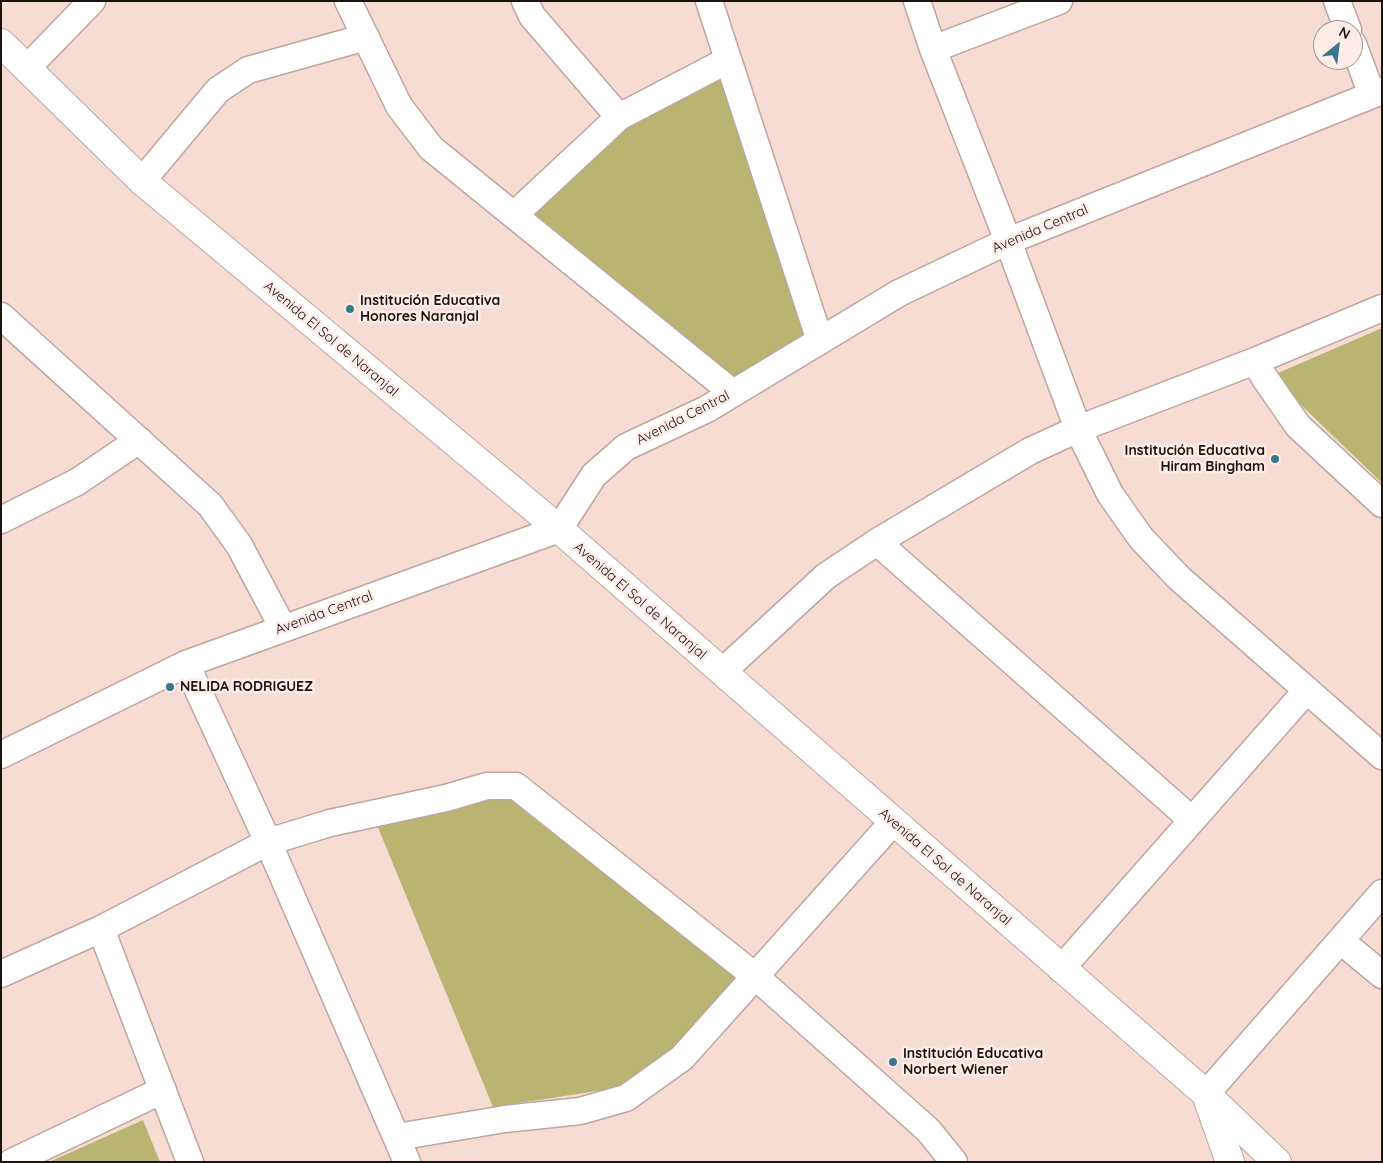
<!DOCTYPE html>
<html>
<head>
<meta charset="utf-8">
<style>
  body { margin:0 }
  #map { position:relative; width:1383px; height:1163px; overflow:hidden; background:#f7dcd4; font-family:Quicksand,sans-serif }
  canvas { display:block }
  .frame { position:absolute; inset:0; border:2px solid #1c1310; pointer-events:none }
  .north { position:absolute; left:1313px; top:20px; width:50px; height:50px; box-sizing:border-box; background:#fdece7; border:1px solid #a39591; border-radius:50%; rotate:29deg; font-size:14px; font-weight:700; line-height:20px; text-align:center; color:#1c1310 }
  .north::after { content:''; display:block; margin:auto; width:18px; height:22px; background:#3a768d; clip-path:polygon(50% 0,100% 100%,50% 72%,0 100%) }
</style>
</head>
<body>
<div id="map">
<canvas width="1383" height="1163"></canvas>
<div class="frame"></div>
<div class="north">N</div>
</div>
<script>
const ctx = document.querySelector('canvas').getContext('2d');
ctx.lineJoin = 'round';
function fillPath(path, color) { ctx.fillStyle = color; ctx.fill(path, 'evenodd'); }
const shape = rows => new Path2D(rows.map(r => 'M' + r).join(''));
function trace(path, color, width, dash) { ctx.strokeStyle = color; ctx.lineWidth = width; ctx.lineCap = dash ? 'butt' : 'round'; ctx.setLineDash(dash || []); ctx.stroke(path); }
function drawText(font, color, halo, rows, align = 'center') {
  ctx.font = font + ' Quicksand,sans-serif'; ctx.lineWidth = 5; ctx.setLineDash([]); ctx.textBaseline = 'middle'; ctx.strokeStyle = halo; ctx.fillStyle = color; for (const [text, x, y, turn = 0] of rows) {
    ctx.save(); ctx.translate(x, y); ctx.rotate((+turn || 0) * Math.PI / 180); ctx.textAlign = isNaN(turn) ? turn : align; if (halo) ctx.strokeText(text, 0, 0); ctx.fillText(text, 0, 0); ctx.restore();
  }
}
const green = shape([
  [721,73,807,338,733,382,527,213,623,125],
  [1382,328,1382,483,1271,376],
  [487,798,509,798,739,976,673,1052,623,1087,493,1107,377,825],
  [143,1120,160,1162,49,1162]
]);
const street = shape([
  [348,1,399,106,431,148,733,393],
  [525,1,532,16,619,117],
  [709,1,820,341],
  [917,1,933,49,1008,241,1078,429,1110,494,1141,538,1179,578,1382,756],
  [1337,1,1348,30],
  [1353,44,1372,95],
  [933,49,1059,1],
  [27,68,92,1],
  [142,181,218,90,248,70,366,37],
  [514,215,619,117,728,60],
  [1,316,210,505,239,545,283,628],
  [1255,361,1264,377,1298,426,1382,504],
  [1,520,77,482,139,440],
  [877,542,1192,820],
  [186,664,268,842,407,1162],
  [722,672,826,576,877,542,1030,451,1078,429,1255,361,1382,308],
  [1,755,186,664,559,529,594,475,626,447,707,409,899,293,1008,241,1382,91],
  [101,929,190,1162],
  [1341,941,1382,975],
  [1061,969,1307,690],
  [1,974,101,929,268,842,330,823,446,798,487,786,516,786,755,976,928,1130,954,1162],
  [1206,1094,1382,893],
  [397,1137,505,1119,580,1111,626,1098,682,1058,893,822],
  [12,1162,163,1090]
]);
const secondary = shape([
  [1,43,142,181,559,529,1206,1094,1277,1162],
  [1208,1100,1230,1162]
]);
const markers = [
  [350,309,5,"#3a768d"],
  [1275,459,5,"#3a768d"],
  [170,687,5,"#3a768d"],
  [893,1062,5,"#3a768d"]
];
const streetNames = [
  ["Avenida Central",1040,229,-23],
  ["Avenida El Sol de Naranjal",331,339,40],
  ["Avenida Central",683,418,-27],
  ["Avenida El Sol de Naranjal",640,601,41],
  ["Avenida Central",324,613,-20],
  ["Avenida El Sol de Naranjal",945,867,41]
];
const poiNames = [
  ["Institución Educativa",360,301],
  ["Honores Naranjal",360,317],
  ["Institución Educativa",1265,451,"right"],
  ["Hiram Bingham",1265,467,"right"],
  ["NELIDA RODRIGUEZ",180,687],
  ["Institución Educativa",903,1054],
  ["Norbert Wiener",903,1070]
];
fillPath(green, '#b8b472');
trace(street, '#bfa59e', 29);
trace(secondary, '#bfa59e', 30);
trace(street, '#fff', 26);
trace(secondary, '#fff', 28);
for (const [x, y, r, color] of markers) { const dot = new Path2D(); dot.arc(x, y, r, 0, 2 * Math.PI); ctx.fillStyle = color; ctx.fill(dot); trace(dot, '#fdece7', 2); }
drawText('14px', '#1c1310', '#fdece7', streetNames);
drawText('bold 14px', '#1c1310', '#fdece7', poiNames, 'left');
</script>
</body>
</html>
